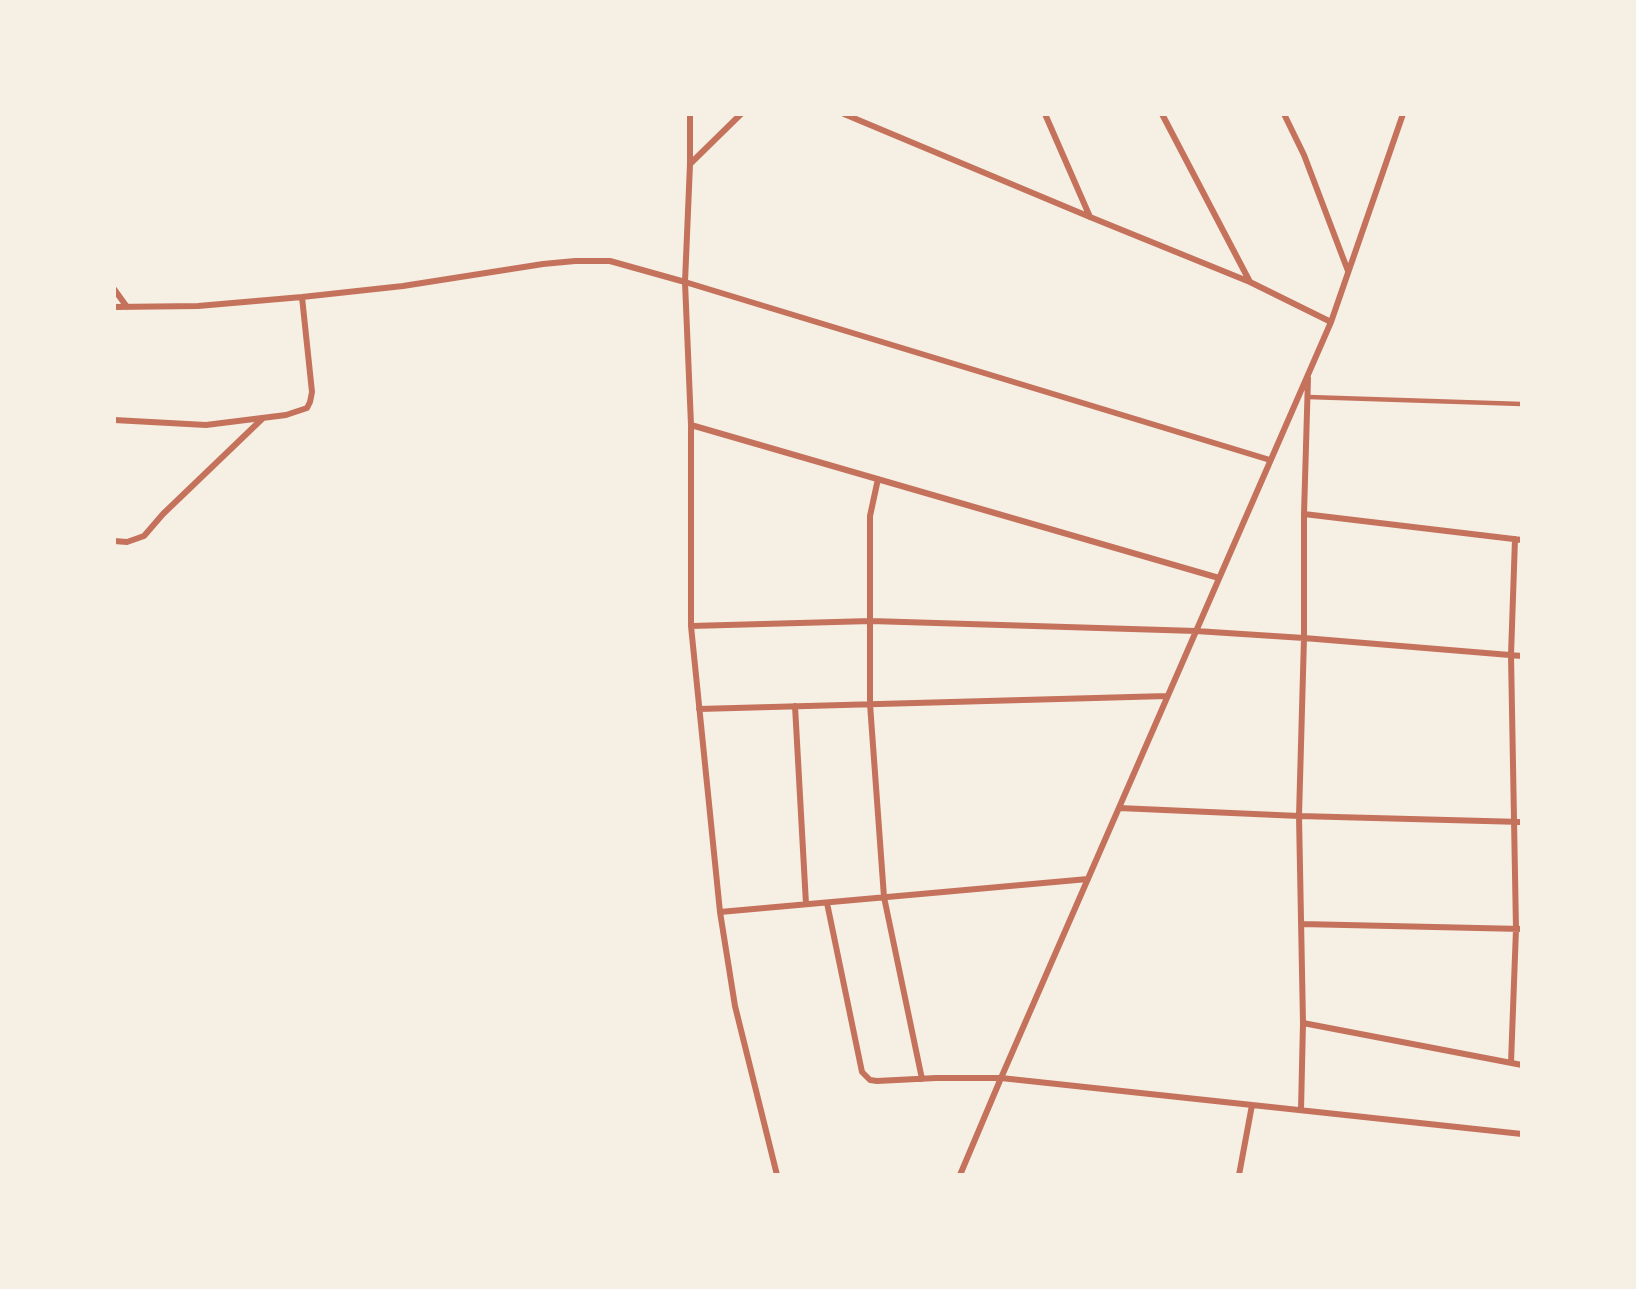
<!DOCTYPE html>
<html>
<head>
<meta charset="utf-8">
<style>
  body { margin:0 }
  #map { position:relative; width:1636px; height:1289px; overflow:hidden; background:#f6efe4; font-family:"Source Sans 3",sans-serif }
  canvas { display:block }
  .frame { position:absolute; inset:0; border:116px solid #f6efe4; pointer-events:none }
</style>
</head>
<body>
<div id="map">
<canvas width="1636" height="1289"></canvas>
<div class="frame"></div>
</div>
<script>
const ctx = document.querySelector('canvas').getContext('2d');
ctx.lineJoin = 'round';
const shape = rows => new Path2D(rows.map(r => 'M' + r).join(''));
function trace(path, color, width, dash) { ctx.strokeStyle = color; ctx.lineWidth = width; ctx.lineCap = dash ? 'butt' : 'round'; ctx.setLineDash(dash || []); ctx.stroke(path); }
const service = shape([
  [1308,397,1522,404]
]);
const minor = shape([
  [690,114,690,164,685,282,691,425,691,626,871,621,1196,631,1304,638,1299,816,1303,1023,1301,1110],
  [844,114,1090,217,1250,282,1331,322],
  [1045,114,1090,217],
  [1162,114,1250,282],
  [1284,114,1304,155,1348,271],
  [690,164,741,114],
  [114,289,127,307],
  [114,307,198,306,302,297,403,286,543,264,575,261,610,261,685,282,1270,460],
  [1308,378,1304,514,1304,638,1522,656],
  [114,420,206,425,286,415,307,408,310,402,312,392,302,297],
  [691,425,1219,578],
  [878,479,870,516,870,704,884,897,922,1079],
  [1304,514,1522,540],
  [114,541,127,542,144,536,163,514,262,419],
  [691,626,720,912,1088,879],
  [795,706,806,904],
  [699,709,1167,696],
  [1119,808,1299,816,1522,822],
  [827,903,862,1072,870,1080,877,1081,936,1078,1001,1078,1522,1134],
  [720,912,735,1006,777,1175],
  [1301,924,1522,929],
  [1303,1023,1522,1065],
  [1511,1063,1516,929,1511,655,1515,539],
  [960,1175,1001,1078,1331,322,1403,114],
  [1239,1175,1252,1105]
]);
trace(service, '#c5725c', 4.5);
trace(minor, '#c5725c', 6);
</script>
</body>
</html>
